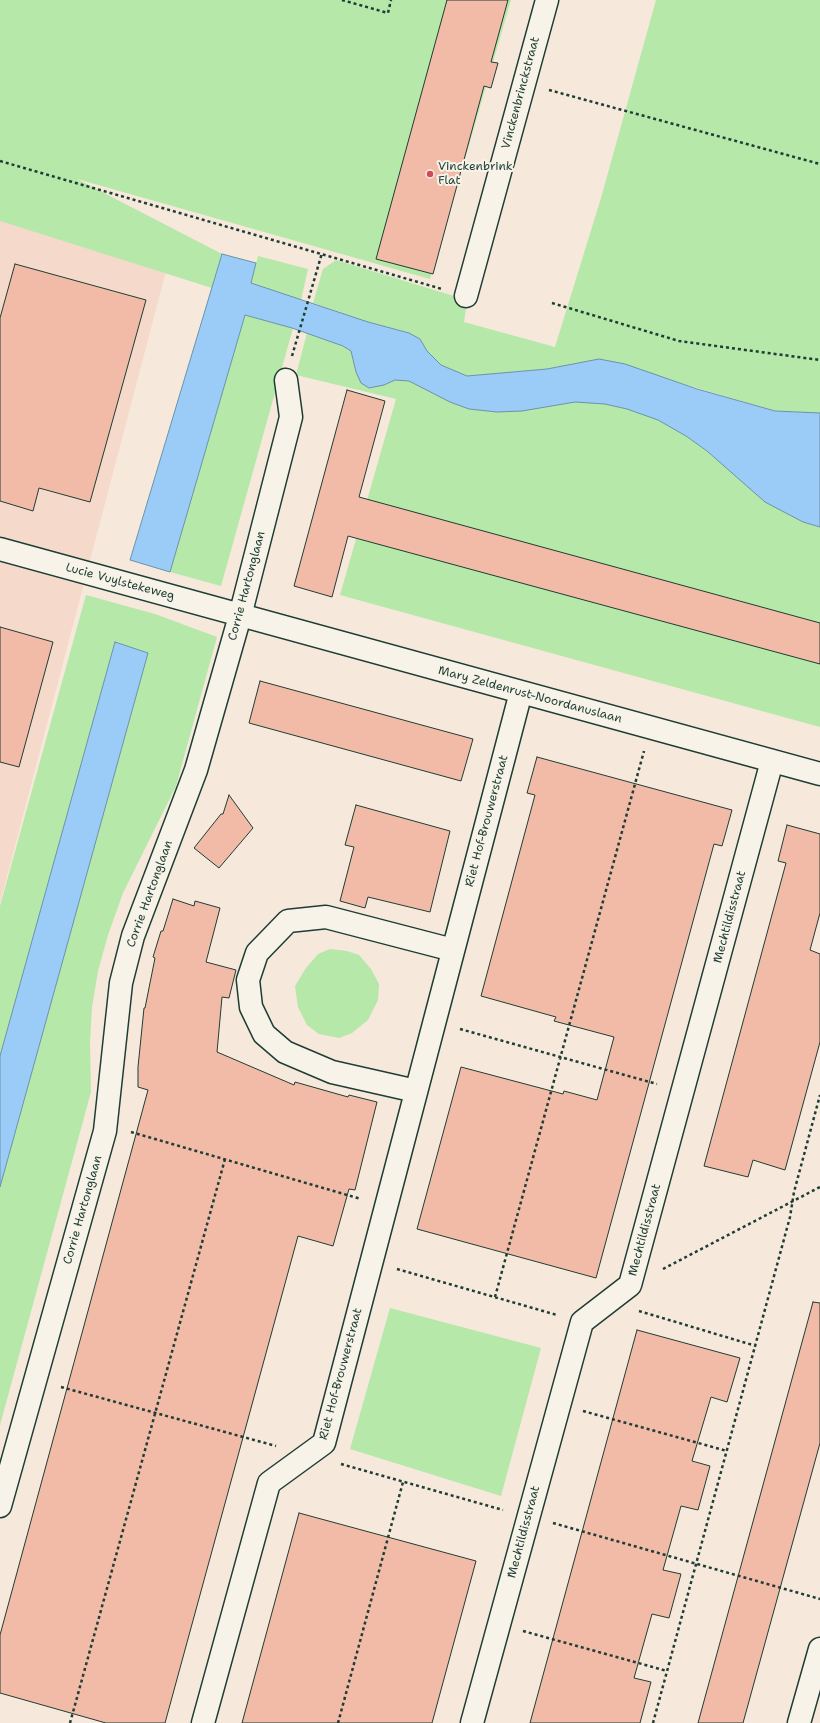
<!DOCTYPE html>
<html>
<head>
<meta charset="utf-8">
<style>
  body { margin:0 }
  canvas { display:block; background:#f6e8db }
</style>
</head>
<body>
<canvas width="820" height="1723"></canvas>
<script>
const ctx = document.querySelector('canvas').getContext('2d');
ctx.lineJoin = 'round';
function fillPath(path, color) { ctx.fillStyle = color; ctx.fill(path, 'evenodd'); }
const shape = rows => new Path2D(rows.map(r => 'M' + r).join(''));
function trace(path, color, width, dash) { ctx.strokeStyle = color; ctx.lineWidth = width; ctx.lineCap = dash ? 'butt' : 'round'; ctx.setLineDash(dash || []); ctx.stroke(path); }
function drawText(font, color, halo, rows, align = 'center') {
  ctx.font = font + ' "Shantell Sans",sans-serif'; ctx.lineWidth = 4; ctx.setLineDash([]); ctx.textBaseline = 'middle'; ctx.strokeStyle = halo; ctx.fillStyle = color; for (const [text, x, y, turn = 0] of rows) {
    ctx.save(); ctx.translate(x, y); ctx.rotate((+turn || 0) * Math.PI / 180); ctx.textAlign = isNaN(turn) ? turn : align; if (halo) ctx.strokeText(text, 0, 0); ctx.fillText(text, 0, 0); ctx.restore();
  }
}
const built = shape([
  [0,213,170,256,0,903]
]);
const green = shape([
  [0,0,511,0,430,279,77,179,222,254,212,288,0,221],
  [656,0,820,0,820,413,775,411,599,359,547,369,467,376,441,365,427,351,420,339,409,333,368,322,313,303,323,269,336,260,467,300,464,322,555,347,601,198],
  [258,256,308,269,301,300,251,283],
  [245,315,293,328,221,586,170,572],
  [307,333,343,346,351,351,356,372,384,385,395,380,409,381,469,409,497,412,522,411,575,402,605,404,627,409,658,420,686,436,803,522,820,527,820,727,340,595,396,399,296,375],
  [86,595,155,614,217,637,176,786,123,893,108,935,98,971,92,1007,90,1043,91,1092,0,1425,0,1187,148,653,115,642,0,1056,0,906],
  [330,949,347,951,359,955,371,969,379,984,378,1000,368,1020,352,1033,339,1038,319,1034,307,1025,298,1007,295,986,306,968,318,954],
  [390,1308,541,1348,501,1496,350,1449]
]);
const water = shape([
  [222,254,256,263,251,283,368,322,409,333,420,339,427,351,441,365,467,376,547,369,599,359,625,364,697,389,775,411,820,413,820,527,803,522,765,502,707,451,686,436,658,420,627,409,605,404,575,402,522,411,497,412,469,409,450,402,409,381,395,380,384,385,369,388,361,383,356,372,351,351,343,346,292,328,245,315,170,572,130,560,222,254],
  [115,642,148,653,0,1187,0,1056,115,642]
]);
const building = shape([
  [447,0,508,0,491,62,498,63,491,88,484,86,433,274,376,259,447,0],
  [15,264,146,300,90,502,39,488,33,511,0,501,0,318,15,264],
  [347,390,385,401,359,497,820,623,820,664,348,536,332,597,294,586,347,390],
  [0,627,53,642,19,767,0,762,0,627],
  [260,681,473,739,461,781,249,723,260,681],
  [537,757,732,810,722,846,714,844,596,1278,417,1229,461,1067,563,1094,564,1091,597,1100,614,1037,554,1021,556,1017,481,996,535,795,527,793,537,757],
  [229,795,253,828,219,868,194,848,221,814,223,814,229,795],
  [356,805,450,831,430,912,368,897,365,908,340,901,354,847,345,845,356,805],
  [787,825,820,834,820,913,810,950,820,954,820,1042,785,1170,753,1160,748,1177,704,1166,786,863,778,861,787,825],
  [173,899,194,906,195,901,220,908,206,962,236,970,229,998,222,997,217,1052,294,1085,295,1082,348,1097,349,1095,377,1102,355,1190,349,1189,333,1246,298,1236,165,1723,106,1723,0,1693,0,1635,148,1090,138,1087,138,1067,144,1008,145,1008,155,958,153,957,161,931,163,931,173,899],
  [813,1302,820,1303,820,1443,743,1723,698,1723,813,1302],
  [637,1330,740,1358,727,1402,711,1397,692,1461,710,1466,698,1510,681,1506,663,1570,681,1574,669,1618,652,1614,634,1678,651,1682,640,1723,530,1723,637,1330],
  [299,1513,476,1561,432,1723,242,1723,299,1513]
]);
const path = shape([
  [342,0,388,13,391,0],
  [549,90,820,164],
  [0,161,442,289],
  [552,303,679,341,820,360],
  [292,356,322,253],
  [460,1029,657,1084],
  [131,1132,361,1199],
  [397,1269,557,1315],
  [663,1269,820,1187],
  [495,1297,644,751],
  [639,1311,756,1346],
  [61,1387,276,1446],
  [583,1411,727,1451],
  [341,1464,503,1510],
  [553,1523,820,1599],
  [523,1631,667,1671],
  [70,1723,225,1159],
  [338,1723,403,1482],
  [653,1723,790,1217,794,1192,820,1095]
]);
const street = shape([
  [466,296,547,0],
  [0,549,820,774],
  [416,1091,332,1072,285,1052,264,1034,251,1007,248,980,257,953,288,921,326,917,453,950],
  [0,1506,105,1131,121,983,133,936,196,770,240,616,291,417,286,380],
  [203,1723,269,1483,324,1443,521,692],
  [472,1723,582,1322,630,1285,772,761]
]);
const secondary = shape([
  [799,1723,820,1649]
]);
const markers = [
  [430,174,4,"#d1495b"]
];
const streetNames = [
  ["Vinckenbrinckstraat",521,93,-75],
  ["Lucie Vuylstekeweg",120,582,15],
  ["Corrie Hartonglaan",247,586,-75],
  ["Mary Zeldenrust-Noordanuslaan",530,695,15],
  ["Riet Hof-Brouwerstraat",487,821,-75],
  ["Corrie Hartonglaan",150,894,-70],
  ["Mechtildisstraat",730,917,-75],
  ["Corrie Hartonglaan",83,1210,-74],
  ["Mechtildisstraat",645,1230,-75],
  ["Riet Hof-Brouwerstraat",341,1374,-75],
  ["Mechtildisstraat",524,1532,-75]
];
const poiNames = [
  ["Vinckenbrink",438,167],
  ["Flat",438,181]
];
fillPath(built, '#f5dacb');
fillPath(green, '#b5e8a9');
fillPath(water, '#9bccf8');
trace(water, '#6993aa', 1);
fillPath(building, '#f2bba7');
trace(building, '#1f3d34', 1);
trace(street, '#1f3d34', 25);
trace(secondary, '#1f3d34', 25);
trace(path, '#1f3d34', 2.5, [3, 3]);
trace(street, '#f7f3e8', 22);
trace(secondary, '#f7f3e8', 22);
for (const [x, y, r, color] of markers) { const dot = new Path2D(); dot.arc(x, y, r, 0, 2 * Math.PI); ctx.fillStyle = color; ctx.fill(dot); trace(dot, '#f7f3e8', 1.5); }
drawText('12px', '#1f3d34', '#f7f3e8', streetNames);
drawText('12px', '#1f3d34', '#f7f3e8', poiNames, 'left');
</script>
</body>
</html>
